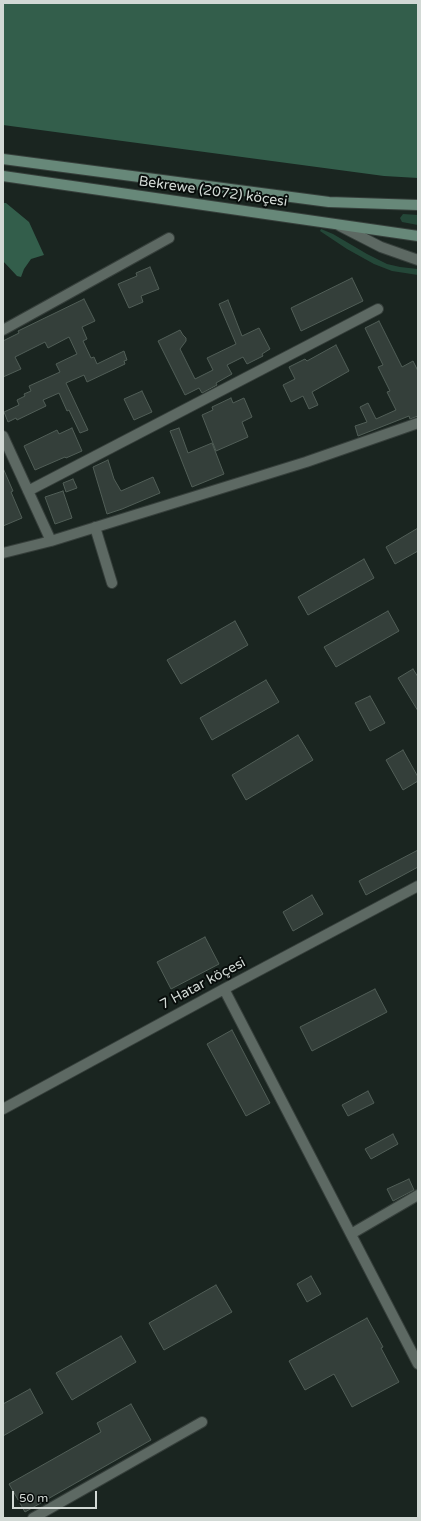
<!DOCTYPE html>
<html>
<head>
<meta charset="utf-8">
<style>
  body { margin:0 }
  #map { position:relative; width:421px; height:1521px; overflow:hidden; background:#1a2520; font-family:"Varela Round",sans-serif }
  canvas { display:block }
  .frame { position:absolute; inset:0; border:4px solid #d2d9d5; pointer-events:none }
  .scale { position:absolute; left:12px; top:1491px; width:85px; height:18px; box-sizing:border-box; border:2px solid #d2d9d5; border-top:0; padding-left:5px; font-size:12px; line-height:14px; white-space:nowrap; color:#d2d9d5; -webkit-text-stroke:3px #080d0b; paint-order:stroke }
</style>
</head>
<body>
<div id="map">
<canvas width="421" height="1521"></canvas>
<div class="frame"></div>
<div class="scale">50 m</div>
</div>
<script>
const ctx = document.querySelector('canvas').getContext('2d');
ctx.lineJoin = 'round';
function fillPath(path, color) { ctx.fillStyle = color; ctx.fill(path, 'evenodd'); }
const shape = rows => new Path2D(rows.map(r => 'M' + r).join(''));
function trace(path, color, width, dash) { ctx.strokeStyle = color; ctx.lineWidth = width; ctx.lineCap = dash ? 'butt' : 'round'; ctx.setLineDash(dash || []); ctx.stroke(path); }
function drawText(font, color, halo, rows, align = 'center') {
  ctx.font = font + ' "Varela Round",sans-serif'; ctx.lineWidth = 4; ctx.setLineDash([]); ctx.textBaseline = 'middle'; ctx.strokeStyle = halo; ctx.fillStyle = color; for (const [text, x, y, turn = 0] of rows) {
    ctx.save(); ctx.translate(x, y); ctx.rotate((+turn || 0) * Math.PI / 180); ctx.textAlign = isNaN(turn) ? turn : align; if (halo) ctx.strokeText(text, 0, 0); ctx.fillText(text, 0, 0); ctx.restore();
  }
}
const green = shape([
  [403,214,418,215,418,225,402,222,400,218],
  [321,229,333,234,367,254,387,264,400,267,418,269,418,275,392,271,374,264,347,249,320,231]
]);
const forest = shape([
  [3,3,418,3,418,178,384,176,3,125],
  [3,203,6,203,29,222,44,255,31,259,24,269,21,277,17,276,3,261]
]);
const building = shape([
  [150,267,159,289,141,296,143,302,129,308,118,284,137,276,136,273,150,267],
  [352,278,363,301,301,331,291,308,352,278],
  [84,299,95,321,82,327,87,339,83,341,91,358,94,357,97,364,124,351,127,360,124,361,125,364,87,382,84,375,66,383,88,430,80,433,69,410,67,411,59,393,43,400,46,406,17,420,16,418,8,422,4,412,19,405,17,400,25,396,24,394,31,391,29,386,60,372,56,364,77,354,69,337,48,348,45,342,15,357,21,369,3,377,3,341,19,333,18,331,84,299],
  [228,300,242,336,259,328,270,349,262,354,263,356,247,364,243,357,227,365,232,374,216,383,217,385,202,393,199,388,185,395,158,341,180,330,183,335,186,338,186,341,180,349,195,379,213,370,207,358,236,344,219,304,228,300],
  [379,321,402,367,413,361,418,371,418,416,410,419,409,416,358,436,355,426,367,422,360,407,368,403,376,419,396,410,387,392,390,391,378,367,383,365,365,328,379,321],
  [336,345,349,371,312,392,318,405,309,409,303,396,291,402,283,385,295,379,289,367,305,359,307,361,336,345],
  [142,391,152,412,134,420,124,399,142,391],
  [231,398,233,403,244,398,252,417,242,422,248,437,216,451,202,415,213,410,212,407,231,398],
  [72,428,82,451,66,458,65,457,35,470,24,446,57,430,59,434,72,428],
  [179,428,188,453,212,443,224,474,192,487,170,431,179,428],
  [108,460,114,479,121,491,153,477,160,493,122,509,107,514,93,467,108,460],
  [3,468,13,491,11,492,22,518,3,526,3,468],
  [73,479,77,488,66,492,63,483,73,479],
  [63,491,72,518,55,524,45,497,63,491],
  [418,528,418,551,395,564,386,547,418,528],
  [364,559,374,578,308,615,298,597,364,559],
  [388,611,399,631,336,667,324,647,388,611],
  [235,621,248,645,181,684,167,660,235,621],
  [413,669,418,677,418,711,398,678,413,669],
  [266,680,279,702,212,740,200,718,266,680],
  [370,696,385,723,370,731,355,703,370,696],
  [298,735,313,760,246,800,232,775,298,735],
  [403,750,418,777,418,781,403,790,386,760,403,750],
  [418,850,418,867,366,895,359,881,418,850],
  [312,895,323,914,293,931,283,912,312,895],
  [205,937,219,964,171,989,157,962,205,937],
  [375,989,387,1012,312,1051,300,1027,375,989],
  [232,1030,270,1103,246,1116,207,1044,232,1030],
  [368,1091,374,1103,348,1116,342,1105,368,1091],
  [393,1134,398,1144,371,1159,365,1149,393,1134],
  [409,1179,414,1190,393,1201,387,1189,409,1179],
  [311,1276,321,1294,307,1302,297,1284,311,1276],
  [216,1285,232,1312,164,1350,149,1323,216,1285],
  [367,1318,383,1347,381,1348,399,1382,352,1407,334,1374,305,1390,289,1361,367,1318],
  [121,1336,136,1362,72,1400,56,1373,121,1336],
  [30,1389,43,1413,3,1436,3,1404,30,1389],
  [131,1404,151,1440,25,1512,9,1484,101,1432,97,1423,131,1404]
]);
const minor = shape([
  [340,226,381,247,418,260],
  [3,330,169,238],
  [3,436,51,541],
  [28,491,378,309],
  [95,527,112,583],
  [3,553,51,541,306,462,418,423],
  [224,989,418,1364],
  [3,1109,224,989,418,886],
  [351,1234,418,1195],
  [33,1518,202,1422]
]);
const secondary = shape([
  [3,159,329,202,418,205],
  [3,176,418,236]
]);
const streetNames = [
  ["Bekrewe (2072) köçesi",213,192,8],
  ["7 Hatar köçesi",203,984,-28]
];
fillPath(green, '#244738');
fillPath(forest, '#335e4b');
fillPath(building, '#343f3a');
trace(building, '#515e57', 1);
trace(minor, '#363f3b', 12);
trace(secondary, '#363f3b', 12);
trace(minor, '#5d6963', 10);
trace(secondary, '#678879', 10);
drawText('14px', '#d2d9d5', '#080d0b', streetNames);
</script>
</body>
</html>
